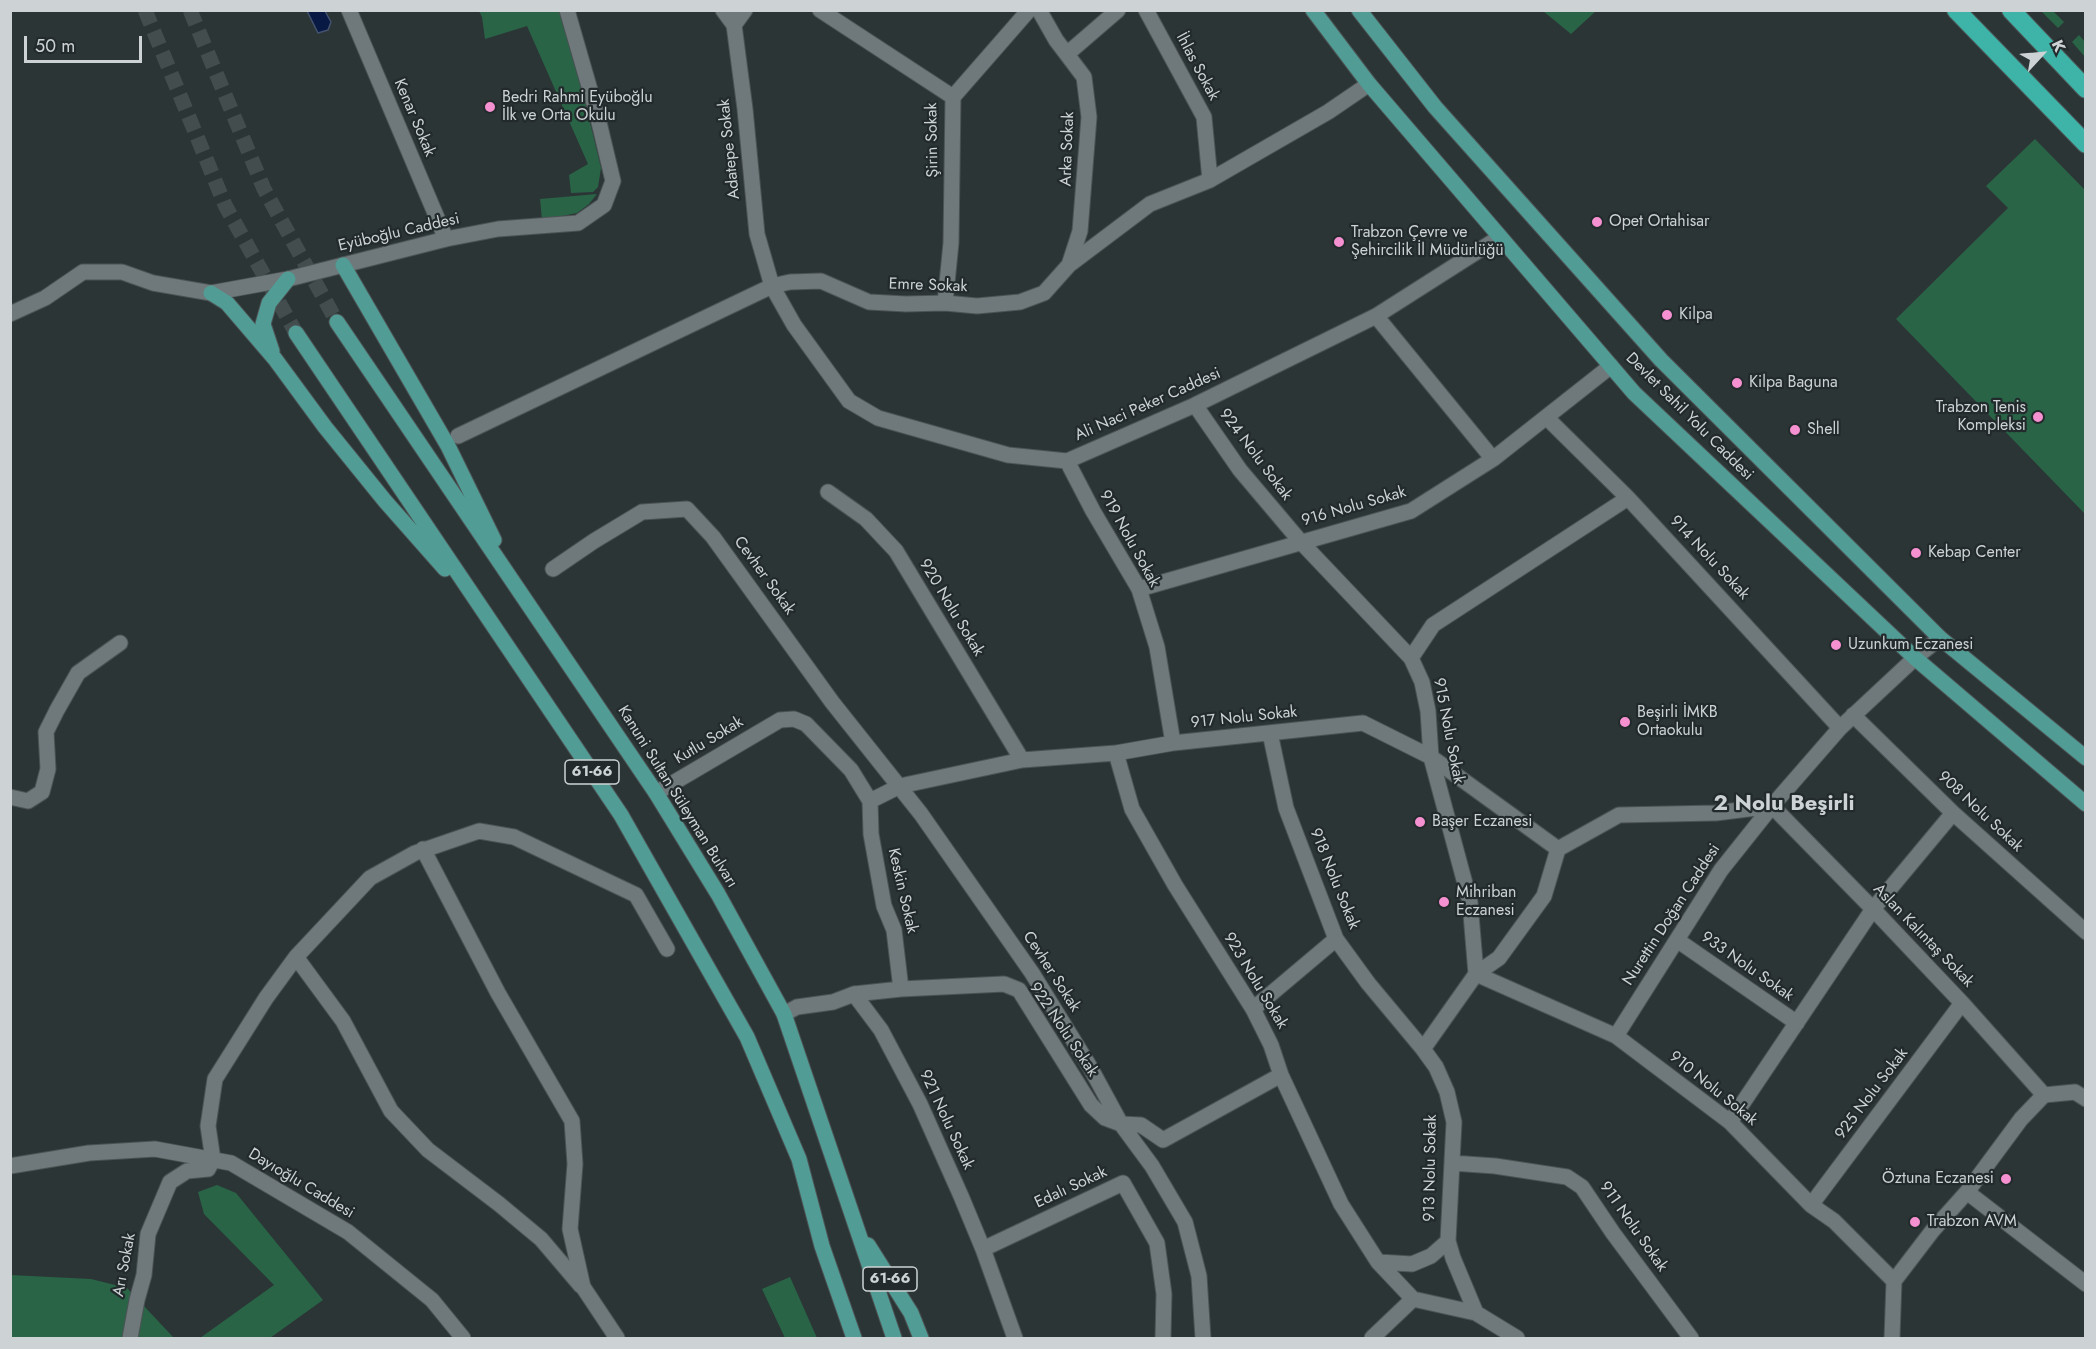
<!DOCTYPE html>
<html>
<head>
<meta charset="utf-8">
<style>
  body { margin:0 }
  #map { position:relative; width:2096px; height:1349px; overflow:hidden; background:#2c3536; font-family:Jost,sans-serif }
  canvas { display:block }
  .frame { position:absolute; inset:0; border:12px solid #cdd3d4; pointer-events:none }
  .north { position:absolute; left:2012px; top:24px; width:60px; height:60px; -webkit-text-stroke:4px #222a2c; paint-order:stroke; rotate:64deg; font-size:16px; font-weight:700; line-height:24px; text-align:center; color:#cdd3d4 }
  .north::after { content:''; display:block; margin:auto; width:21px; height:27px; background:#cdd3d4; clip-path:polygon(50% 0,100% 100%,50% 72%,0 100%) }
  .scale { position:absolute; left:24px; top:36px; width:118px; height:27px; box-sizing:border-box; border:3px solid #cdd3d4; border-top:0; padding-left:8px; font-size:18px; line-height:21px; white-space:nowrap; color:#cdd3d4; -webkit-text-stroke:4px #222a2c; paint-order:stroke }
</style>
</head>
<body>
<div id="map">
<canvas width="2096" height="1349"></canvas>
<div class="frame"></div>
<div class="north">K</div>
<div class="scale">50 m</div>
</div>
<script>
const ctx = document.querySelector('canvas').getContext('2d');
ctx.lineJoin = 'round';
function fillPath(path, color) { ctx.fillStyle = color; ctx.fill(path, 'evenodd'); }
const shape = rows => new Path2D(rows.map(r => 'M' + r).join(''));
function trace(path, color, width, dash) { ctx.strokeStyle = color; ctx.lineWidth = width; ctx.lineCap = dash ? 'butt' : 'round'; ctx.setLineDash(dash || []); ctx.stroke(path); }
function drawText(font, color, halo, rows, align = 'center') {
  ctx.font = font + ' Jost,sans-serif'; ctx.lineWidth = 4.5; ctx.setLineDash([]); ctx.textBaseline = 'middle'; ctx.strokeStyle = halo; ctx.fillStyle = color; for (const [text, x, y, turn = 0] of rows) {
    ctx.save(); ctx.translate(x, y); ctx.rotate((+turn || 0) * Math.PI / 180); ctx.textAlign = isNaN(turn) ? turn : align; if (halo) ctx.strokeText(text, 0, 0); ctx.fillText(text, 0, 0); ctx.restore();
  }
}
const green = shape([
  [479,11,559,11,585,102,601,168,598,187,593,192,571,193,569,175,588,164,527,26,485,39,482,17],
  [1543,11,1596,11,1571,34],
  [2041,11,2053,11,2064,22,2058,28],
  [2079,35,2085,42,2085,57,2072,42],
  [2035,139,2085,190,2085,514,1896,319,2008,208,1986,186],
  [597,194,589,204,577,213,542,220,540,199],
  [217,1185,236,1193,323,1300,270,1338,200,1338,274,1285,204,1214,198,1192],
  [10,1275,91,1279,127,1288,174,1338,11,1338],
  [790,1277,817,1338,785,1338,762,1289]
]);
const water = shape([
  [307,11,325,11,331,22,328,30,318,33,307,11]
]);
const majorTunnel = shape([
  [145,10,225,205,296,333],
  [190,10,264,189,337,322]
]);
const minor = shape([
  [349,10,446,239],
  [723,10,734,25,745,109,757,234,772,286,794,325,849,401,878,418,1008,455,1067,461,1195,405,1376,316,1500,237],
  [820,10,953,97,951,243,945,303],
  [1039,10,1056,40,1084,77,1089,117,1080,231,1069,265],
  [1146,10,1204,117,1210,180],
  [734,25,745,10],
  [1067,54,1118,10],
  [953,97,1029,10],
  [10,314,45,298,83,272,122,272,153,283,211,293,288,279,446,239,498,229,578,223,604,205,613,181,597,114,567,10],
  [1376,316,1493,459],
  [1195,405,1240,470,1300,541,1411,658],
  [1546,417,1628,498,1840,728],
  [458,436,772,286,790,282,821,281,869,302,906,304,945,303,977,306,1020,302,1044,293,1069,265,1150,204,1210,180,1328,112,1369,84],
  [1067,461,1093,511,1139,589,1157,647,1173,743],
  [828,492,866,519,896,551,1022,760],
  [1628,498,1433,625,1411,658,1422,682,1428,711,1431,757,1470,902,1476,974,1616,1036,1730,1122,1811,1205,1834,1221,1894,1281],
  [553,569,594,541,642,512,687,509,713,537,832,702,921,814,1032,973,1090,1067,1121,1124,1152,1166,1185,1222,1199,1276,1203,1338],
  [1139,589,1411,511,1493,459,1611,366],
  [1853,715,1953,813,2086,932],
  [1270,733,1286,808,1336,939,1368,983,1423,1049],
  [1116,753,1132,809,1175,885,1253,1009,1271,1045,1281,1075,1341,1204,1378,1262,1413,1299,1476,1313],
  [656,793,780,720,794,719,806,724,851,770,870,801,900,786,1022,760,1116,753,1173,743,1363,723,1431,757,1558,849],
  [10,797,28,801,42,792,48,769,46,732,57,710,78,673,120,643],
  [870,801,871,834,884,906,894,930,901,989],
  [423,849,498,993,572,1121,575,1164,570,1229,583,1287,617,1338],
  [1677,940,1797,1023],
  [296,957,343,1021,391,1111,428,1150,499,1204,541,1239,581,1286],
  [854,994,901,989,1004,984,1019,990,1091,1105,1105,1118,1121,1124,1141,1125,1163,1140,1281,1075],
  [1253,1009,1336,939],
  [784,1014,797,1007,833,1002,854,994,881,1030,920,1104,961,1196,983,1249,1015,1338],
  [1616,1036,1721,870,1772,806,1840,728,1915,658,1940,638],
  [1730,1122,1873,909,1953,813],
  [1452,1163,1495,1166,1567,1177,1582,1187,1613,1233,1691,1338],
  [10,1166,89,1153,155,1149,231,1163,348,1232,432,1300,463,1338],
  [1967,1192,2086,1284],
  [1811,1205,1962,1003],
  [983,1249,1123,1183,1157,1243,1164,1294,1163,1338],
  [1378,1262,1412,1264,1431,1256,1448,1241],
  [130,1338,137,1300,144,1275,148,1234,170,1182,187,1171,208,1169,213,1160,208,1126,215,1079,266,998,296,957,370,878,415,853,479,831,514,837,636,895,667,949],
  [1372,1338,1413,1299],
  [1517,1338,1476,1313,1453,1258,1448,1241,1454,1122,1447,1092,1436,1067,1423,1049,1476,974,1499,958,1544,896,1558,849,1619,815,1716,813,1772,806,1873,909,1962,1003,2044,1095],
  [1892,1338,1894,1281,1933,1230,1967,1192,2021,1119,2044,1095,2075,1092,2086,1099]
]);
const major = shape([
  [1313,10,1369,84,1634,393,1915,658,2086,804],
  [1359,10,1435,107,1661,360,1940,638,2086,758],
  [343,265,448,446,494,540],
  [211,293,227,303,275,359,325,427,385,501,445,569],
  [337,322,656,793,718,894,784,1014,894,1338],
  [296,333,621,815,747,1037,799,1159,822,1246,854,1338],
  [272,351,263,324,269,303,288,279],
  [868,1245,911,1313,921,1338]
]);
const highway = shape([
  [1956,10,2086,144],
  [2011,10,2086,89]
]);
const markers = [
  [490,107,6,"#f590d1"],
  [1597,222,6,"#f590d1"],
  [1339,242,6,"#f590d1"],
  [1667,315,6,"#f590d1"],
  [1737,383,6,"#f590d1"],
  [2038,417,6,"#f590d1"],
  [1795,430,6,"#f590d1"],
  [1916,553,6,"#f590d1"],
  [1836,645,6,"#f590d1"],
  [1625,722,6,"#f590d1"],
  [1420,822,6,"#f590d1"],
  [1444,902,6,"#f590d1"],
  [2006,1179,6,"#f590d1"],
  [1915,1222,6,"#f590d1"]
];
const shields = [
  [592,772,54],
  [890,1279,54]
];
const shieldNames = [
  ["61-66",592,772],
  ["61-66",890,1279]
];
const streetNames = [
  ["İhlas Sokak",1197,67,62],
  ["Kenar Sokak",414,118,67],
  ["Şirin Sokak",933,140,-91],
  ["Adatepe Sokak",730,149,-96],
  ["Arka Sokak",1068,149,-88],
  ["Eyüboğlu Caddesi",399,233,-13],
  ["Emre Sokak",928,286,2],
  ["Ali Naci Peker Caddesi",1148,405,-24],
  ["Devlet Sahil Yolu Caddesi",1689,417,45],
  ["924 Nolu Sokak",1255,455,53],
  ["916 Nolu Sokak",1354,507,-16],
  ["919 Nolu Sokak",1129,539,61],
  ["914 Nolu Sokak",1709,558,47],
  ["Cevher Sokak",764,576,54],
  ["920 Nolu Sokak",951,608,59],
  ["917 Nolu Sokak",1244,718,-6],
  ["915 Nolu Sokak",1448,731,79],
  ["Kutlu Sokak",709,741,-31],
  ["Kanuni Sultan Süleyman Bulvarı",677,797,58],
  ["908 Nolu Sokak",1980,812,43],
  ["918 Nolu Sokak",1334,879,68],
  ["Keskin Sokak",902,891,77],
  ["Nurettin Doğan Caddesi",1672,915,-57],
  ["Aslan Kalıntaş Sokak",1923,936,46],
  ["933 Nolu Sokak",1747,967,35],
  ["Cevher Sokak",1051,972,57],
  ["923 Nolu Sokak",1255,981,59],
  ["922 Nolu Sokak",1063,1030,56],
  ["910 Nolu Sokak",1713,1089,39],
  ["925 Nolu Sokak",1872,1094,-53],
  ["921 Nolu Sokak",946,1120,65],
  ["913 Nolu Sokak",1431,1168,-89],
  ["Dayıoğlu Caddesi",301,1184,31],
  ["Edalı Sokak",1071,1188,-25],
  ["911 Nolu Sokak",1633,1227,55],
  ["Arı Sokak",125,1265,-79]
];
const poiNames = [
  ["Bedri Rahmi Eyüboğlu",502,98],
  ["İlk ve Orta Okulu",502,116],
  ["Opet Ortahisar",1609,222],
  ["Trabzon Çevre ve",1351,233],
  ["Şehircilik İl Müdürlüğü",1351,251],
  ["Kilpa",1679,315],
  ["Kilpa Baguna",1749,383],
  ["Trabzon Tenis",2026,408,"right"],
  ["Kompleksi",2026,426,"right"],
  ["Shell",1807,430],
  ["Kebap Center",1928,553],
  ["Uzunkum Eczanesi",1848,645],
  ["Beşirli İMKB",1637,713],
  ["Ortaokulu",1637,731],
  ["Başer Eczanesi",1432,822],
  ["Mihriban",1456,893],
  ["Eczanesi",1456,911],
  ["Öztuna Eczanesi",1994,1179,"right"],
  ["Trabzon AVM",1927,1222]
];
const districtNames = [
  ["2 Nolu Beşirli",1784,805]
];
fillPath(green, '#296447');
fillPath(water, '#081a43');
trace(water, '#43526e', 1.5);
trace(majorTunnel, '#444d4e', 15, [15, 8]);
trace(minor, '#4c5355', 17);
trace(major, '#4c5355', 17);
trace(highway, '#4c5355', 20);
trace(minor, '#6f797b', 15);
trace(major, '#519c95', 15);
trace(highway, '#3db4a7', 18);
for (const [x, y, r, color] of markers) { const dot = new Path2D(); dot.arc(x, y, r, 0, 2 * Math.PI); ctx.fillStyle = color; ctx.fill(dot); trace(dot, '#222a2c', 2); }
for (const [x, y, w] of shields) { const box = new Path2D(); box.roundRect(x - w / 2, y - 12, w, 24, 4.5); ctx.fillStyle = '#222a2c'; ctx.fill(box); trace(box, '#cdd3d4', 1.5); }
drawText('bold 15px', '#cdd3d4', null, shieldNames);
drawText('16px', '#cdd3d4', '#222a2c', streetNames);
drawText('16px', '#cdd3d4', '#222a2c', poiNames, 'left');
drawText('bold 22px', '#cdd3d4', '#222a2c', districtNames);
</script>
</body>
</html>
